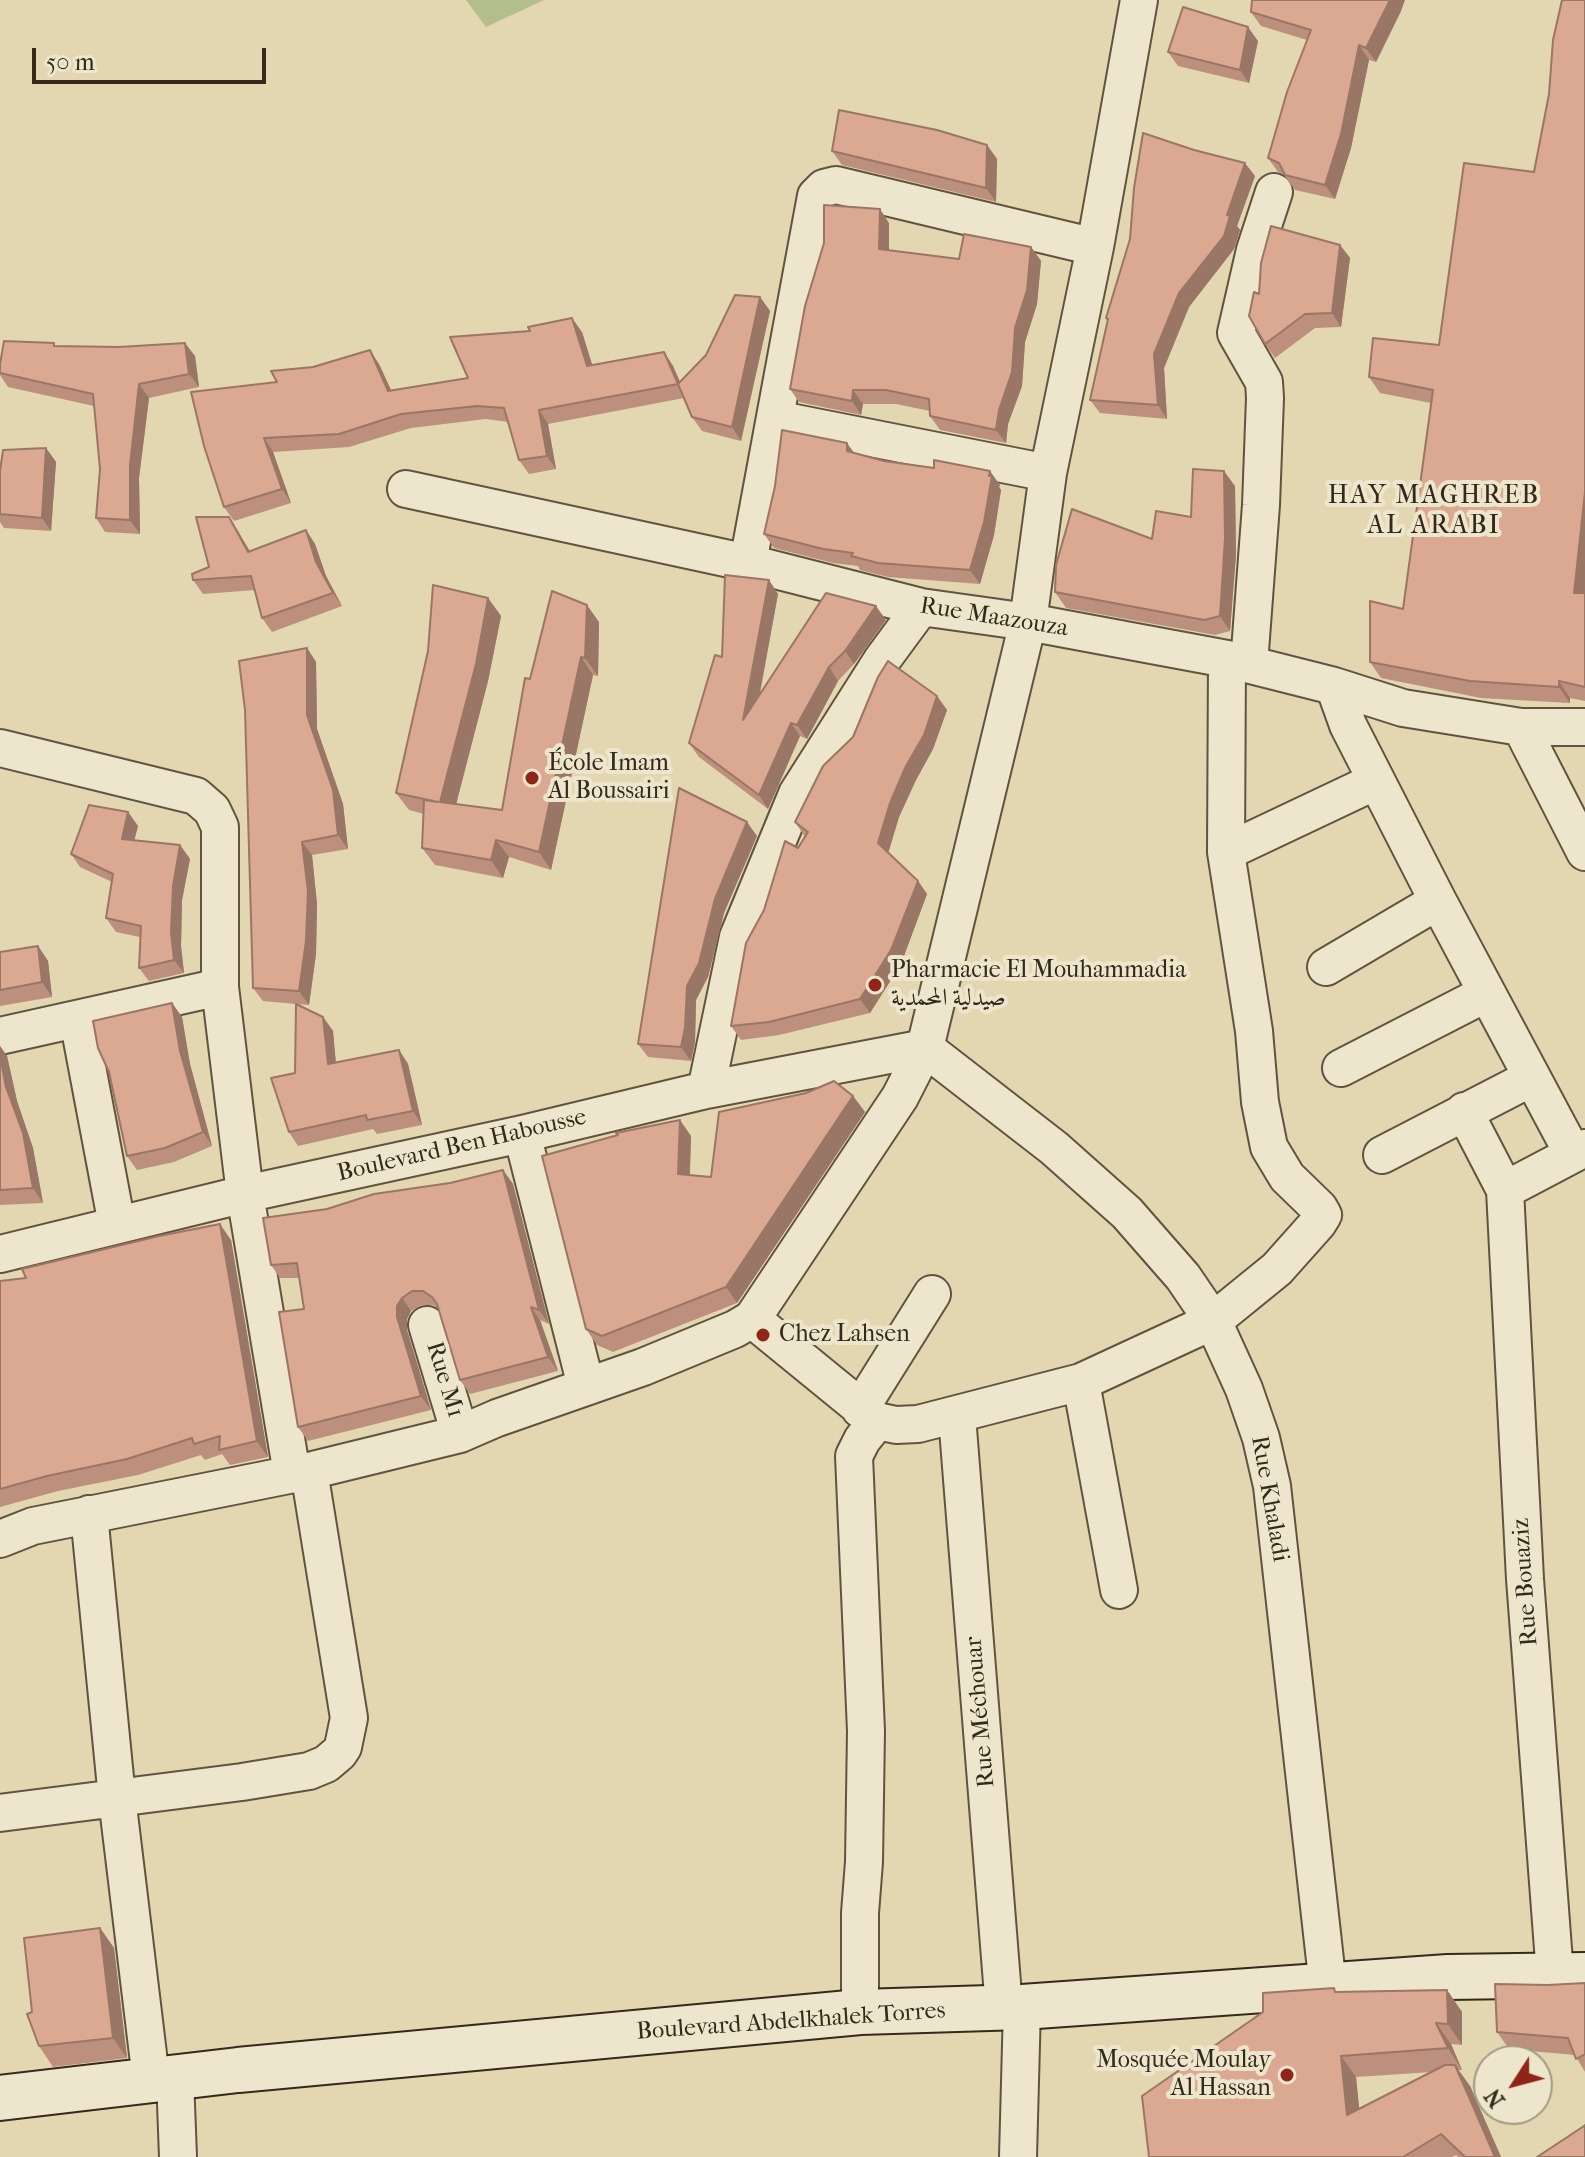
<!DOCTYPE html>
<html>
<head>
<meta charset="utf-8">
<style>
  body { margin:0 }
  #map { position:relative; width:1585px; height:2157px; overflow:hidden; background:#e3d7b1; font-family:"IM FELL French Canon",serif }
  canvas { display:block }
  .north { position:absolute; left:1473px; top:2045px; width:80px; height:80px; box-sizing:border-box; background:#ede5cc; border:2px solid #a39a85; border-radius:50%; rotate:234deg; font-size:22px; font-weight:700; line-height:32px; text-align:center; color:#34291a }
  .north::after { content:''; display:block; margin:auto; width:28px; height:36px; background:#8f2418; clip-path:polygon(50% 0,100% 100%,50% 72%,0 100%) }
  .scale { position:absolute; left:32px; top:48px; width:234px; height:36px; box-sizing:border-box; border:4px solid #34291a; border-top:0; padding-left:10px; font-size:24px; line-height:28px; white-space:nowrap; color:#34291a; -webkit-text-stroke:6px #ede5cc; paint-order:stroke }
</style>
</head>
<body>
<div id="map">
<canvas width="1585" height="2157"></canvas>
<div class="north">N</div>
<div class="scale">50 m</div>
</div>
<script>
const ctx = document.querySelector('canvas').getContext('2d');
ctx.lineJoin = 'round';
function fillPath(path, color) { ctx.fillStyle = color; ctx.fill(path, 'evenodd'); }
const shape = rows => new Path2D(rows.map(r => 'M' + r).join(''));
function trace(path, color, width, dash) { ctx.strokeStyle = color; ctx.lineWidth = width; ctx.lineCap = dash ? 'butt' : 'round'; ctx.setLineDash(dash || []); ctx.stroke(path); }
function drawText(font, color, halo, rows, align = 'center') {
  ctx.font = font + ' "IM FELL French Canon",Amiri,serif'; ctx.lineWidth = 8; ctx.setLineDash([]); ctx.textBaseline = 'middle'; ctx.strokeStyle = halo; ctx.fillStyle = color; for (const [text, x, y, turn = 0] of rows) {
    ctx.save(); ctx.translate(x, y); ctx.rotate((+turn || 0) * Math.PI / 180); ctx.textAlign = isNaN(turn) ? turn : align; if (halo) ctx.strokeText(text, 0, 0); ctx.fillText(text, 0, 0); ctx.restore();
  }
}
const green = shape([
  [466,0,544,0,486,27]
]);
const street = shape([
  [775,419,1048,473],
  [406,489,748,563,921,607,1028,622,1227,659,1334,686,1403,708,1521,727,1585,727],
  [748,563,816,196,824,188,836,185,1095,247],
  [1249,664,1261,505,1265,398,1264,382,1236,333,1255,250,1274,192],
  [1334,686,1348,725,1438,901,1573,1154],
  [1521,727,1585,852],
  [0,748,196,796,212,810,220,827,220,987,245,1194,292,1474],
  [1226,852,1376,781],
  [1326,967,1438,901],
  [78,1019,117,1225],
  [0,1036,220,987],
  [925,1048,1054,1148,1127,1213,1183,1277,1213,1321,1244,1389,1261,1438,1272,1486,1328,1987],
  [1341,1068,1487,993],
  [706,1090,738,937,797,794,882,660,921,607],
  [1464,1111,1505,1190,1525,1579,1555,1975],
  [522,1134,586,1386],
  [1382,1155,1531,1078],
  [1505,1190,1585,1148],
  [0,1254,245,1194,522,1134,706,1090,925,1048],
  [752,1319,877,1421,896,1425,918,1424,1081,1382,1213,1321,1277,1269,1318,1223,1323,1215,1319,1208,1287,1177,1269,1147,1260,1102,1254,1031,1226,852,1227,659],
  [427,1325,460,1434],
  [1081,1382,1119,1590],
  [860,1409,932,1294],
  [957,1416,1004,2008],
  [89,1514,117,1798,151,2079],
  [0,1539,33,1526,309,1471,460,1434,497,1418,643,1367,735,1329,752,1319,900,1097,925,1048,1028,622,1048,473,1095,247,1139,0],
  [0,1813,242,1782,309,1771,326,1764,339,1753,343,1747,349,1718,309,1471],
  [860,2012,860,1913,864,1862,866,1731,854,1456,862,1440,877,1421],
  [175,2077,178,2157],
  [1018,2157,1022,2007]
]);
const secondary = shape([
  [0,2098,238,2070,860,2012,1022,2007,1448,1977,1585,1975]
]);
const wall = shape([
  [1585,0,1585,701,1570,698,1570,703,1481,698,1381,678,1370,662,1403,609,1431,403,1380,393,1369,377,1439,345,1534,172],
  [1401,11,1376,62,1369,60,1351,148,1335,199,1295,190,1284,175,1278,172,1268,158,1307,40,1261,26,1251,12],
  [1258,41,1249,83,1178,66,1168,52],
  [987,145,997,159,996,202,842,165,832,151],
  [1194,150,1255,176,1237,226,1240,230,1234,249,1189,307,1164,368,1167,419,1100,413,1090,400,1108,321,1106,318],
  [889,223,889,251,959,259,1031,247,1041,261,1037,304,1025,342,1022,386,1008,424,1006,443,940,430,930,416,930,411,896,404,863,404,861,415,799,402,790,389],
  [1340,245,1350,258,1341,327,1315,328,1275,358,1265,344,1259,294],
  [760,297,770,311,741,441,702,431,692,417,684,398,548,424,556,469,529,474,519,460,508,422,486,419,411,428,349,447,273,452,291,503,234,521,224,507,277,382,379,364,391,391,468,378,582,332,592,365,664,352,673,366,680,382],
  [56,346,195,356,199,387,149,398,139,478,140,534,105,532,96,518,100,469,94,406,8,387,0,375,0,364],
  [46,448,56,462,51,531,4,528,0,522,0,471],
  [855,453,884,461,1000,485,999,487,1001,490,994,535,980,584,888,577,860,570,858,566,833,563,774,548,764,534],
  [1235,486,1236,554,1230,631,1215,635,1066,608,1055,592,1191,517],
  [229,517,250,551,306,530,315,544,326,576,342,606,272,632,262,618,255,590,203,594,193,580,209,567],
  [778,594,760,694,886,620,854,664,838,681,807,739,800,736,768,809,699,757,689,743,722,657],
  [488,598,501,616,488,681,456,804,502,810,530,679,599,622,598,676,593,675,551,870,509,857,503,878,435,865,422,848,424,814,409,810,396,793],
  [307,648,316,662,317,729,343,804,348,849,312,855,317,904,316,954,309,1005,296,1004,323,1017,333,1031,336,1063,399,1050,408,1064,422,1125,377,1134,373,1129,298,1146,289,1132,295,1073,296,1004,263,1001,253,988],
  [937,696,947,710,933,749,916,780,899,817,888,853,918,881,927,894,901,964,870,1013,779,1035,741,1040,731,1026,798,848,805,837,795,822],
  [128,812,138,826,134,840,180,845,190,859,182,900,181,946,184,973,149,981,139,968,140,937,116,932,106,918,112,882,80,867,71,854],
  [757,836,724,913,708,977,696,1000,695,1042,691,1061,648,1057,638,1044],
  [38,946,48,961,52,997,0,1006,0,952],
  [172,1003,182,1017,190,1064,212,1146,174,1162,137,1170,127,1156],
  [0,1046,7,1056,17,1101,33,1148,43,1203,0,1205],
  [853,1096,865,1112,737,1303,613,1352,597,1345,586,1329,691,1136,690,1175,711,1177],
  [503,1170,513,1184,549,1324,540,1320,558,1371,470,1394,460,1380,438,1308,433,1305,422,1305,411,1311,407,1319,407,1330,431,1410,308,1441,298,1427,304,1309,299,1278,280,1278,271,1265,327,1209,450,1183],
  [231,1240,268,1457,230,1465,222,1454,205,1460,201,1455,138,1475,58,1491,0,1507,0,1281,26,1278],
  [100,1928,114,1948,127,2058,53,2067,39,2046,32,2012],
  [1585,1983,1585,2072,1575,2055,1509,2049,1497,2032,1548,1985],
  [1447,1990,1462,2012,1462,2045,1451,2044,1462,2070,1458,2070,1470,2086,1501,2157,1458,2157,1456,2155,1452,2157,1149,2157,1337,1992],
  [1432,2072,1359,2109,1356,2077]
]);
const shadedWall = shape([
  [1390,0,1405,0,1401,11,1376,62,1366,48],
  [1248,27,1258,41,1249,83,1240,70],
  [1359,45,1369,60,1351,148,1335,199,1325,185],
  [987,145,997,159,996,202,986,188],
  [1245,163,1255,176,1237,226,1240,230,1234,249,1189,307,1164,368,1167,419,1158,405,1154,354,1179,293,1227,215],
  [880,209,889,223,889,263,879,249],
  [1340,245,1350,258,1341,327,1332,313],
  [1031,247,1041,261,1037,304,1025,342,1022,386,1008,424,1006,443,996,430],
  [760,297,770,311,741,441,732,427],
  [572,318,582,332,597,380,587,366],
  [185,343,195,356,199,387,189,374],
  [370,350,379,364,398,405,388,391],
  [664,352,673,366,687,398,678,384],
  [139,384,149,398,139,478,140,534,130,520,130,465],
  [853,390,863,404,861,415,852,401],
  [539,410,548,424,556,469,547,456],
  [264,438,273,452,291,503,282,489],
  [847,443,857,457,847,451],
  [46,448,56,462,51,531,42,518],
  [990,471,1000,485,999,487,1001,490,994,535,980,584,970,570],
  [1224,471,1235,486,1236,554,1230,631,1220,616],
  [1584,492,1585,493,1585,608,1574,593],
  [229,517,238,531,258,566,248,552],
  [306,530,315,544,326,576,342,606,333,593,316,562],
  [769,580,778,594,752,734,743,720],
  [488,598,501,616,488,681,452,820,440,802],
  [587,605,599,622,598,676,585,658],
  [876,606,886,620,854,664,845,651],
  [307,648,316,662,317,729,343,804,348,849,338,835,307,715],
  [581,657,593,675,551,870,539,852],
  [829,667,838,681,807,739,797,725],
  [1559,681,1570,698,1570,703,1559,687],
  [937,696,947,710,933,749,916,780,899,817,887,857,878,843,890,803],
  [791,723,800,736,768,809,759,795],
  [128,812,138,826,131,853,122,839],
  [747,822,757,836,724,913,708,977,696,1000,695,1042,691,1061,681,1047,687,986,715,899],
  [496,840,509,857,503,878,491,860],
  [302,842,312,855,317,904,316,954,309,1005,299,991],
  [180,845,190,859,182,900,181,946,184,973,174,960,171,932,173,886],
  [918,881,927,894,901,964,870,1013,860,999],
  [38,946,48,961,52,997,42,982],
  [172,1003,182,1017,190,1064,212,1146,203,1132,180,1051],
  [323,1017,333,1031,337,1078,328,1064],
  [0,1046,7,1056,17,1101,33,1148,43,1203,33,1188,6,1087,0,1056],
  [399,1050,408,1064,422,1125,413,1111],
  [853,1096,865,1112,737,1303,726,1287],
  [680,1120,691,1136,689,1190,678,1174],
  [503,1170,513,1184,549,1324,539,1310],
  [220,1224,231,1240,268,1457,257,1441],
  [402,1298,411,1311,407,1319,407,1330,431,1410,421,1396,397,1317,397,1306],
  [531,1307,540,1320,558,1371,548,1357],
  [100,1928,114,1948,127,2058,113,2038],
  [1447,1990,1462,2012,1462,2045,1448,2024],
  [1436,2023,1451,2044,1462,2070,1448,2048],
  [1341,2056,1356,2077,1362,2136,1347,2115],
  [1455,2065,1470,2086,1501,2157,1495,2157]
]);
const building = shape([
  [1252,0,1390,0,1366,48,1359,45,1341,134,1325,185,1285,175,1279,163,1268,158,1287,92,1311,30,1251,12,1252,0],
  [1562,0,1585,0,1585,492,1574,593,1585,593,1585,687,1559,681,1559,687,1470,681,1370,662,1370,601,1403,609,1433,390,1369,377,1373,338,1439,345,1464,163,1534,172,1549,94,1553,40,1562,0],
  [1183,7,1248,27,1240,70,1168,52,1183,7],
  [839,110,937,130,987,145,986,188,832,151,839,110],
  [1143,133,1194,150,1245,163,1227,215,1230,216,1224,236,1179,293,1154,354,1158,405,1090,400,1108,319,1106,318,1130,239,1134,188,1143,133],
  [824,205,880,209,879,249,959,259,964,234,1031,247,1027,290,1015,328,1012,372,999,410,996,430,930,416,929,399,886,390,853,390,852,401,790,389,805,306,824,243,824,205],
  [1271,226,1340,245,1332,313,1305,314,1265,344,1249,316,1254,292,1259,294,1261,263,1271,226],
  [735,295,760,297,732,427,692,417,678,384,706,355,735,295],
  [572,318,587,366,664,352,678,384,539,410,547,456,519,460,504,408,477,406,401,414,339,434,264,438,282,489,224,507,204,446,191,392,277,382,271,371,313,367,370,350,388,391,468,378,450,337,530,331,528,327,572,318],
  [4,341,54,343,54,346,119,347,185,343,189,374,139,384,130,465,130,520,96,518,100,469,93,394,0,373,0,364,4,341],
  [782,430,847,443,847,451,884,461,934,468,934,460,990,471,989,476,992,476,984,522,970,570,878,563,851,556,853,553,823,549,764,534,775,486,782,430],
  [46,448,42,518,0,514,0,471,3,450,46,448],
  [1193,469,1224,471,1225,538,1220,616,1204,620,1055,592,1056,565,1072,509,1152,539,1156,511,1191,517,1193,469],
  [196,517,229,517,248,552,306,530,316,562,333,593,262,618,251,576,193,580,192,574,209,567,196,517],
  [725,575,769,580,743,720,826,593,876,606,845,651,829,667,797,725,791,723,759,795,689,743,715,655,722,657,725,575],
  [433,585,488,598,476,664,440,802,502,810,525,678,530,679,552,591,587,605,585,658,581,657,539,852,496,840,491,860,422,848,424,800,438,802,396,793,428,651,433,585],
  [307,648,307,715,333,790,338,835,302,842,308,891,306,941,299,991,253,988,245,710,239,661,307,648],
  [888,661,937,696,924,735,906,766,890,803,878,843,918,881,891,950,860,999,769,1022,731,1026,746,943,764,910,785,841,798,848,808,832,795,822,823,766,853,737,878,677,888,661],
  [679,788,747,822,715,899,699,963,687,986,685,1028,681,1047,638,1044,679,788],
  [89,805,128,812,122,839,180,845,173,886,171,932,174,960,139,968,141,926,106,918,113,874,71,854,89,805],
  [38,946,42,982,0,990,0,952,38,946],
  [172,1003,180,1051,203,1132,165,1148,127,1156,109,1072,98,1048,93,1021,172,1003],
  [296,1004,323,1017,328,1064,399,1050,413,1111,367,1120,366,1115,289,1132,271,1078,295,1073,296,1004],
  [0,1056,6,1087,23,1133,33,1188,0,1190,0,1056],
  [834,1081,853,1096,726,1287,602,1336,586,1329,542,1156,618,1135,616,1133,680,1120,678,1174,711,1177,719,1112,806,1093,834,1081],
  [503,1170,539,1310,531,1307,548,1357,460,1380,437,1304,432,1297,423,1291,412,1291,402,1298,397,1306,397,1317,421,1396,298,1427,279,1312,304,1309,297,1263,271,1265,263,1218,327,1209,374,1194,450,1183,503,1170],
  [220,1224,257,1441,219,1450,220,1436,194,1444,192,1438,127,1459,47,1476,0,1489,0,1281,26,1278,22,1269,159,1236,220,1224],
  [100,1928,113,2038,39,2046,27,2014,32,2012,24,1938,100,1928],
  [1585,1983,1585,2054,1576,2059,1568,2038,1497,2032,1495,1984,1548,1985,1585,1983],
  [1334,1988,1335,1992,1447,1990,1448,2024,1436,2023,1448,2048,1341,2056,1347,2115,1445,2065,1455,2065,1495,2157,1465,2157,1441,2134,1403,2157,1149,2157,1142,2096,1263,2012,1263,1993,1334,1988],
  [1585,2125,1585,2157,1537,2157,1584,2126,1585,2125]
]);
const markers = [
  [532,778,8,"#8f2418"],
  [875,985,8,"#8f2418"],
  [763,1335,8,"#8f2418"],
  [1287,2075,8,"#8f2418"]
];
const streetNames = [
  ["Rue Maazouza",994,618,9],
  ["Boulevard Ben Habousse",462,1146,-13],
  ["Rue M1",444,1380,73],
  ["Rue Khaladi",1269,1499,80],
  ["Rue Bouaziz",1526,1582,-94],
  ["Rue Méchouar",981,1712,-95],
  ["Boulevard Abdelkhalek Torres",791,2022,-4]
];
const poiNames = [
  ["École Imam",548,764],
  ["Al Boussairi",548,792],
  ["Pharmacie El Mouhammadia",891,971],
  ["صيدلية المحمدية",891,999],
  ["Chez Lahsen",779,1335],
  ["Mosquée Moulay",1271,2061,"right"],
  ["Al Hassan",1271,2089,"right"]
];
const neighbourhoodNames = [
  ["HAY MAGHREB",1434,497],
  ["AL ARABI",1434,527]
];
fillPath(green, '#b3be8c');
trace(street, '#605440', 40);
trace(secondary, '#34291a', 48);
trace(street, '#ede5cc', 36);
trace(secondary, '#ede5cc', 44);
fillPath(wall, '#bc907d');
fillPath(shadedWall, '#997666');
fillPath(building, '#dba891');
trace(building, '#997666', 2);
for (const [x, y, r, color] of markers) { const dot = new Path2D(); dot.arc(x, y, r, 0, 2 * Math.PI); ctx.fillStyle = color; ctx.fill(dot); trace(dot, '#ede5cc', 3); }
drawText('24px', '#34291a', '#ede5cc', streetNames);
drawText('24px', '#34291a', '#ede5cc', poiNames, 'left');
ctx.letterSpacing = '2px';
drawText('26px', '#34291a', '#ede5cc', neighbourhoodNames);
ctx.letterSpacing = '0px';
</script>
</body>
</html>
